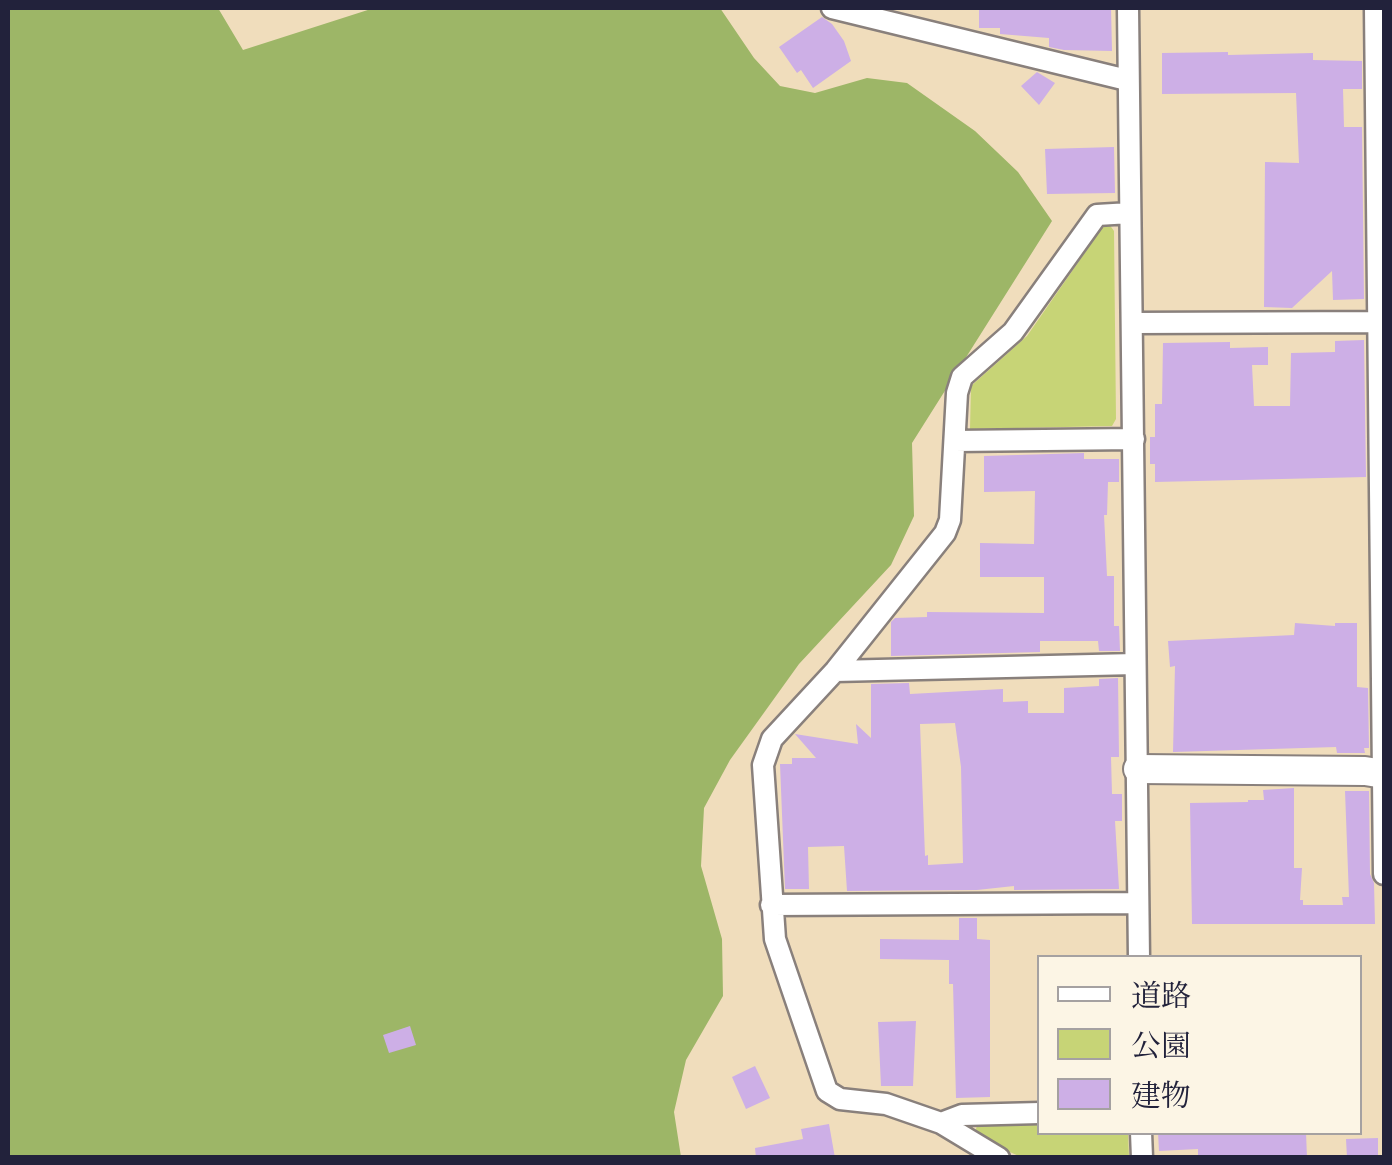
<!DOCTYPE html>
<html>
<head>
<meta charset="utf-8">
<style>
  body { margin:0 }
  #map { position:relative; width:1392px; height:1165px; overflow:hidden; background:#f0ddbc; font-family:"Gentium Book Plus","Noto Serif JP",serif }
  canvas { display:block }
  .frame { position:absolute; inset:0; border:10px solid #22223b; pointer-events:none }
  .legend { position:absolute; left:1037px; top:955px; width:325px; height:180px; box-sizing:border-box; background:#fcf5e5; border:2px solid #a5a1a1; margin:0; padding:12px 18px; list-style:none; font-size:30px; color:#22223b }
  .legend li { display:flex; align-items:center; gap:20px; height:50px }
  .legend b { width:50px; border:2px solid #a5a1a1 }
</style>
</head>
<body>
<div id="map">
<canvas width="1392" height="1165"></canvas>
<div class="frame"></div>
<ul class="legend">
<li><b style="height:12px;background:#fff"></b>道路</li>
<li><b style="height:28px;background:#c7d476"></b>公園</li>
<li><b style="height:28px;background:#cdafe6"></b>建物</li>
</ul>
</div>
<script>
const ctx = document.querySelector('canvas').getContext('2d');
ctx.lineJoin = 'round';
function fillPath(path, color) { ctx.fillStyle = color; ctx.fill(path, 'evenodd'); }
const shape = rows => new Path2D(rows.map(r => 'M' + r).join(''));
function trace(path, color, width, dash) { ctx.strokeStyle = color; ctx.lineWidth = width; ctx.lineCap = dash ? 'butt' : 'round'; ctx.setLineDash(dash || []); ctx.stroke(path); }
const green = shape([
  [1109,224,1114,231,1116,419,1112,426,970,429,971,386,1027,336,1102,228],
  [978,1122,1039,1124,1040,1132,1128,1133,1129,1157,1021,1157,974,1136]
]);
const forest = shape([
  [8,8,218,8,243,50,374,8,720,8,754,58,780,86,815,93,867,78,907,83,975,131,1018,172,1052,221,912,443,914,516,891,565,799,664,730,760,704,808,701,866,722,939,723,996,686,1060,674,1112,681,1157,8,1157]
]);
const building = shape([
  [979,8,1111,8,1112,51,1064,50,1049,47,1049,38,1000,34,1000,28,979,28],
  [822,17,832,24,844,41,851,61,813,88,801,70,797,73,779,47],
  [1228,52,1228,55,1313,53,1313,60,1362,61,1362,89,1343,89,1344,127,1362,127,1364,299,1333,300,1332,271,1292,308,1264,307,1265,162,1299,163,1296,93,1162,94,1162,53],
  [1037,72,1055,83,1039,105,1021,86],
  [1114,147,1115,193,1047,194,1045,149],
  [1364,340,1366,477,1155,482,1155,464,1150,464,1150,437,1155,437,1155,404,1162,404,1163,343,1230,342,1230,348,1268,347,1268,365,1252,365,1254,406,1290,406,1291,353,1335,352,1335,341],
  [1084,453,1084,459,1119,459,1119,482,1108,482,1107,515,1104,515,1107,576,1114,576,1114,626,1119,626,1120,651,1099,651,1098,641,1040,641,1040,652,891,656,891,622,895,618,927,617,927,612,1044,613,1044,577,980,577,980,543,1034,544,1035,491,984,492,984,456],
  [1295,623,1335,626,1335,623,1357,623,1357,687,1368,688,1369,748,1364,748,1365,753,1337,753,1336,747,1173,752,1175,666,1170,667,1168,641,1294,635],
  [1118,678,1119,757,1111,757,1112,794,1122,794,1122,821,1115,821,1119,889,1014,890,1014,886,977,890,847,891,844,846,808,847,809,889,785,889,780,764,792,764,792,758,816,758,795,734,858,744,856,724,871,738,871,684,909,683,910,694,1003,689,1003,702,1028,701,1028,713,1064,713,1064,688,1099,686,1099,679],
  [955,723,961,767,963,863,928,865,928,855,925,856,920,724],
  [1294,788,1294,868,1302,868,1300,900,1303,900,1303,905,1343,905,1342,897,1349,897,1345,791,1369,791,1370,874,1374,883,1375,924,1192,924,1190,803,1248,802,1248,800,1264,800,1263,790],
  [959,918,977,918,977,939,990,940,990,1097,956,1098,953,984,949,984,949,960,880,959,880,939,959,940],
  [916,1021,913,1086,881,1086,878,1022],
  [410,1026,416,1045,389,1053,383,1035],
  [755,1066,770,1098,746,1109,732,1077],
  [829,1124,835,1158,756,1158,755,1148,803,1139,801,1129],
  [1158,1132,1306,1132,1307,1158,1198,1158,1198,1149,1159,1151],
  [1378,1138,1378,1158,1347,1158,1346,1139]
]);
const street = shape([
  [832,8,1127,80],
  [1128,8,1139,958],
  [1375,8,1384,874],
  [1134,323,1384,322],
  [955,441,1134,439],
  [835,671,1135,664],
  [771,905,1138,903],
  [941,1123,962,1115,1040,1113],
  [1141,1132,1142,1158],
  [999,1158,941,1123,886,1104,840,1099,827,1091,775,939,763,765,772,739,835,671,945,533,950,520,957,393,962,377,1013,332,1097,215,1130,213]
]);
const secondary = shape([
  [1138,769,1365,771,1384,774]
]);
fillPath(green, '#c7d476');
fillPath(forest, '#9db667');
fillPath(building, '#cdafe6');
trace(street, '#89807c', 25);
trace(secondary, '#89807c', 32);
trace(street, '#fff', 20);
trace(secondary, '#fff', 28);
</script>
</body>
</html>
